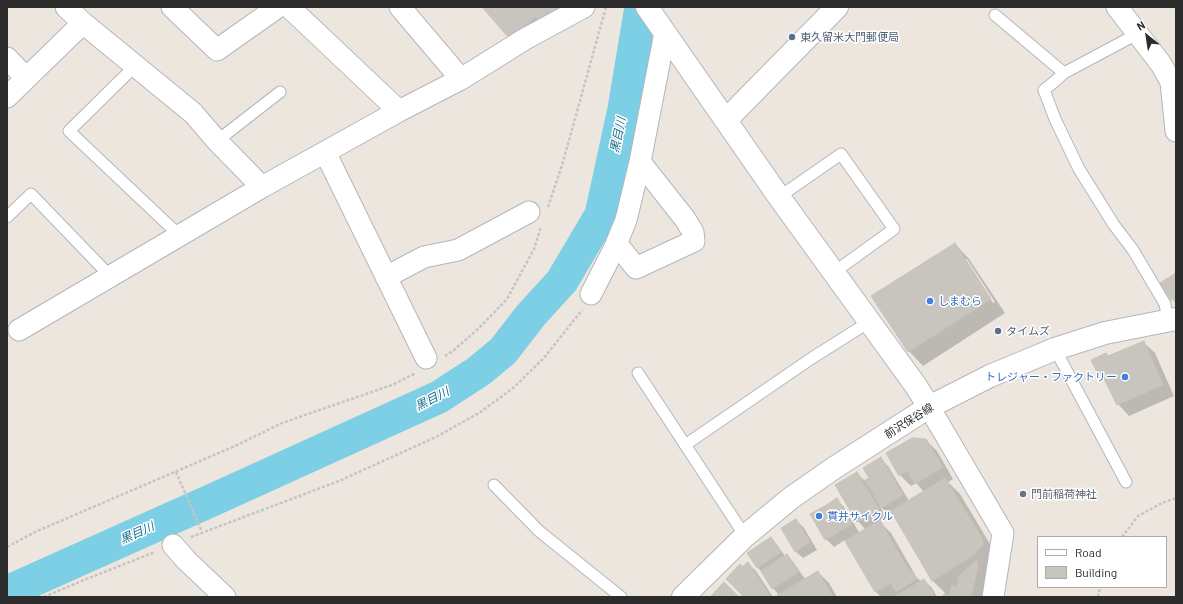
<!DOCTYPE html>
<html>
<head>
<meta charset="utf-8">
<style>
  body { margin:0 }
  #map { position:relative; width:1183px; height:604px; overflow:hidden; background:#ece6df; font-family:Barlow,sans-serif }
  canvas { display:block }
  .frame { position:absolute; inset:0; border:8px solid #2c2c2c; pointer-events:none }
  .legend { position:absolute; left:1037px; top:536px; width:130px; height:52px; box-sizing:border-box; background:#fff; border:1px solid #ababab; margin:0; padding:5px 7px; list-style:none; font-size:12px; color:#2c2c2c }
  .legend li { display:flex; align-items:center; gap:8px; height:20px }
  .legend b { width:20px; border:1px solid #ababab }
  .north { position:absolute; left:1127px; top:16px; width:40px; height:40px; -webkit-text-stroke:3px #fff; paint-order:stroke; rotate:330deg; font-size:11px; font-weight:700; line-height:16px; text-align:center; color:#2c2c2c }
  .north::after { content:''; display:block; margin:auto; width:14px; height:18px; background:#2c2c2c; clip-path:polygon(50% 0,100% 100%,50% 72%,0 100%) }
</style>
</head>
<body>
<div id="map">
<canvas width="1183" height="604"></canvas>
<div class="frame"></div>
<ul class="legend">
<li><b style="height:5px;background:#fff"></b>Road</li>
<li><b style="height:11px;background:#c8c4be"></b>Building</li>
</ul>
<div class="north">N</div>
</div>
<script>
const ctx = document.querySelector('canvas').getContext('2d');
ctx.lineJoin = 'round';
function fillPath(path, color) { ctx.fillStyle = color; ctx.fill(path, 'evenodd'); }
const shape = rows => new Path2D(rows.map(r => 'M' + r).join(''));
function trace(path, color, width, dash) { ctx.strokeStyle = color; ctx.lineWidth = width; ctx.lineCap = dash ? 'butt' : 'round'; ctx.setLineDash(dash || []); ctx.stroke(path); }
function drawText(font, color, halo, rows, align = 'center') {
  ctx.font = font + ' Barlow,"Noto Sans JP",sans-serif'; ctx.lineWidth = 3; ctx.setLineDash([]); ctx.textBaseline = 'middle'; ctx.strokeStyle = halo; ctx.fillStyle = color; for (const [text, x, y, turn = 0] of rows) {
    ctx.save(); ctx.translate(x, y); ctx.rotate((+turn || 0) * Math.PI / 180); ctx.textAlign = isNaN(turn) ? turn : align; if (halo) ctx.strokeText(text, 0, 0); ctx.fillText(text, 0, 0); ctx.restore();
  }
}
const shadow = shape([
  [484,7,592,7,571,26,555,35,550,30,524,52],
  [955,244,969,259,1005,313,923,366,909,351],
  [964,259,967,259,995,302,993,303],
  [1143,342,1155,353,1174,396,1129,416,1118,404,1107,382,1099,374,1092,360,1109,357],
  [926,440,937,451,953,479,948,482,960,494,996,554,991,568,986,571,987,573,984,597,944,597,948,596,933,581,893,512,889,515,879,505,886,517,879,521,891,533,917,578,922,582,924,580,932,588,937,597,881,597,876,592,845,540,834,547,826,539,837,500,844,507,860,534,866,530,858,521,857,473,865,481,870,478,881,459,888,466,909,501,924,492,916,483,911,486,900,475],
  [796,520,804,528,817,550,803,558,795,551],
  [771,538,778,546,785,556,787,555,794,563,805,579,818,572,829,583,837,597,780,597,779,595,773,588,762,572,757,567],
  [748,563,756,571,773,597,745,597,742,568]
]);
const river = shape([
  [7,592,219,497,439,397,479,371,503,351,531,315,562,281,601,215,624,109,641,7]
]);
const building = shape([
  [482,7,562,7,556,12,540,21,535,17,509,38,482,7],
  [955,243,991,299,908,352,871,296,955,243],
  [1176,273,1176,301,1175,302,1173,299,1171,300,1160,283,1176,273],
  [1144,341,1163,385,1117,405,1101,373,1098,374,1091,360,1106,353,1108,356,1144,341],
  [912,438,926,439,943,467,915,484,907,471,899,476,886,453,912,438],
  [881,457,903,495,881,508,865,480,869,478,863,468,881,457],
  [857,472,879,509,857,522,835,485,857,472],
  [945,478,982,538,983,545,981,548,976,551,977,553,932,581,891,511,945,478],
  [837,498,852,524,840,531,825,506,837,498],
  [825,506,840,531,825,540,810,514,825,506],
  [796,519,810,542,795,552,781,528,796,519],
  [880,520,910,572,912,571,917,579,896,592,891,583,875,592,845,541,880,520],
  [771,537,781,552,757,568,747,553,771,537],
  [787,554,799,572,772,589,761,571,787,554],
  [975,561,977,561,978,566,971,597,943,597,944,594,949,595,952,585,957,587,959,576,975,561],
  [748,562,771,597,744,597,726,579,740,564,742,567,748,562],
  [818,571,833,597,779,597,777,595,818,571],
  [924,579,935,597,894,597,924,579],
  [724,582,739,597,710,597,724,582]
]);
const path = shape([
  [548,207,563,162,606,7],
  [445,356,454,350,478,329,507,299,534,249,541,227],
  [176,472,202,532],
  [191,537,339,481,436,437,479,413,512,389,544,358,582,310],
  [1122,537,1138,516,1162,503,1176,498],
  [7,547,35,532,235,446,282,423,392,385,416,373],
  [44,597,84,580,155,552],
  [1098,597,1100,587]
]);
const lane = shape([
  [995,15,1064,73,1137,34],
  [135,66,69,131,179,235],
  [1064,73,1054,82,1044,90,1055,119,1079,169,1114,225,1133,250,1165,304,1168,320],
  [217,141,280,92],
  [779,197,841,154,894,229,833,273],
  [7,217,31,194,110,276],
  [1055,349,1126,482],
  [638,373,745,536],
  [685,445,812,358,869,322],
  [494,485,539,531,621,597]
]);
const street = shape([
  [66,7,83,23,193,113,217,141,262,187],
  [172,7,217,50,278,7],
  [289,7,399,111],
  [400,7,461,79],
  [1117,7,1161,64,1171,82,1176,131],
  [7,58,26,78],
  [7,97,83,23],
  [325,152,426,358],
  [617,244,636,268,694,241,693,232,685,219,640,162],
  [386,277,424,257,458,250,529,212],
  [591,294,615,247,626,220,640,162,665,33],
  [19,330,262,187,399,111,461,79,525,39,584,7],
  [929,407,1003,533,993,597],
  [173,545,186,560,225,597]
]);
const secondary = shape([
  [647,7,779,197,916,386,929,407],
  [726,120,837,7],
  [683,597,745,536,791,498,834,468,929,407,990,376,1055,349,1105,333,1176,319]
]);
const markers = [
  [792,37,4,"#5c6f8a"],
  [930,301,4,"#3f7fe0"],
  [998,331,4,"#5c6f8a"],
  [1125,377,4,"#3f7fe0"],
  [1023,494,4,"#6b7280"],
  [819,516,4,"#3f7fe0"]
];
const serviceNames = [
  ["東久留米大門郵便局",800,37],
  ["タイムズ",1006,331]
];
const shopNames = [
  ["しまむら",938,301],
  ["トレジャー・ファクトリー",1117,377,"right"],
  ["貫井サイクル",827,516]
];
const streetNames = [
  ["前沢保谷線",909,421,-32]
];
const worshipNames = [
  ["門前稲荷神社",1031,494]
];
const waterNames = [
  ["黒目川",618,135,-78],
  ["黒目川",432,399,-27],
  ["黒目川",137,533,-24]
];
fillPath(shadow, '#0003');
trace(river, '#7ccfe4', 33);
fillPath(building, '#c8c4be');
trace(building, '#c8c2b9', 1);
trace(lane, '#b3b6be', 13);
trace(street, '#b3b6be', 23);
trace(secondary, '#b3b6be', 24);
trace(path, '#c4c4c4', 2.5, [3, 2]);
trace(lane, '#fff', 11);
trace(street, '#fff', 21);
trace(secondary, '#fff', 22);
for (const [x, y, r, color] of markers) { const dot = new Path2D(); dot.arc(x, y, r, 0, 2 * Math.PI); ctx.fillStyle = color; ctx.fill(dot); trace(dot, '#fff', 1.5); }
drawText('11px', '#4e5e75', '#fff', serviceNames, 'left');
drawText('11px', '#366cbe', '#fff', shopNames, 'left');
drawText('11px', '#2c2c2c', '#fff', streetNames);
drawText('11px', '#5b616d', '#fff', worshipNames, 'left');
drawText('italic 12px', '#1a6f92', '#fff', waterNames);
</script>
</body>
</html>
